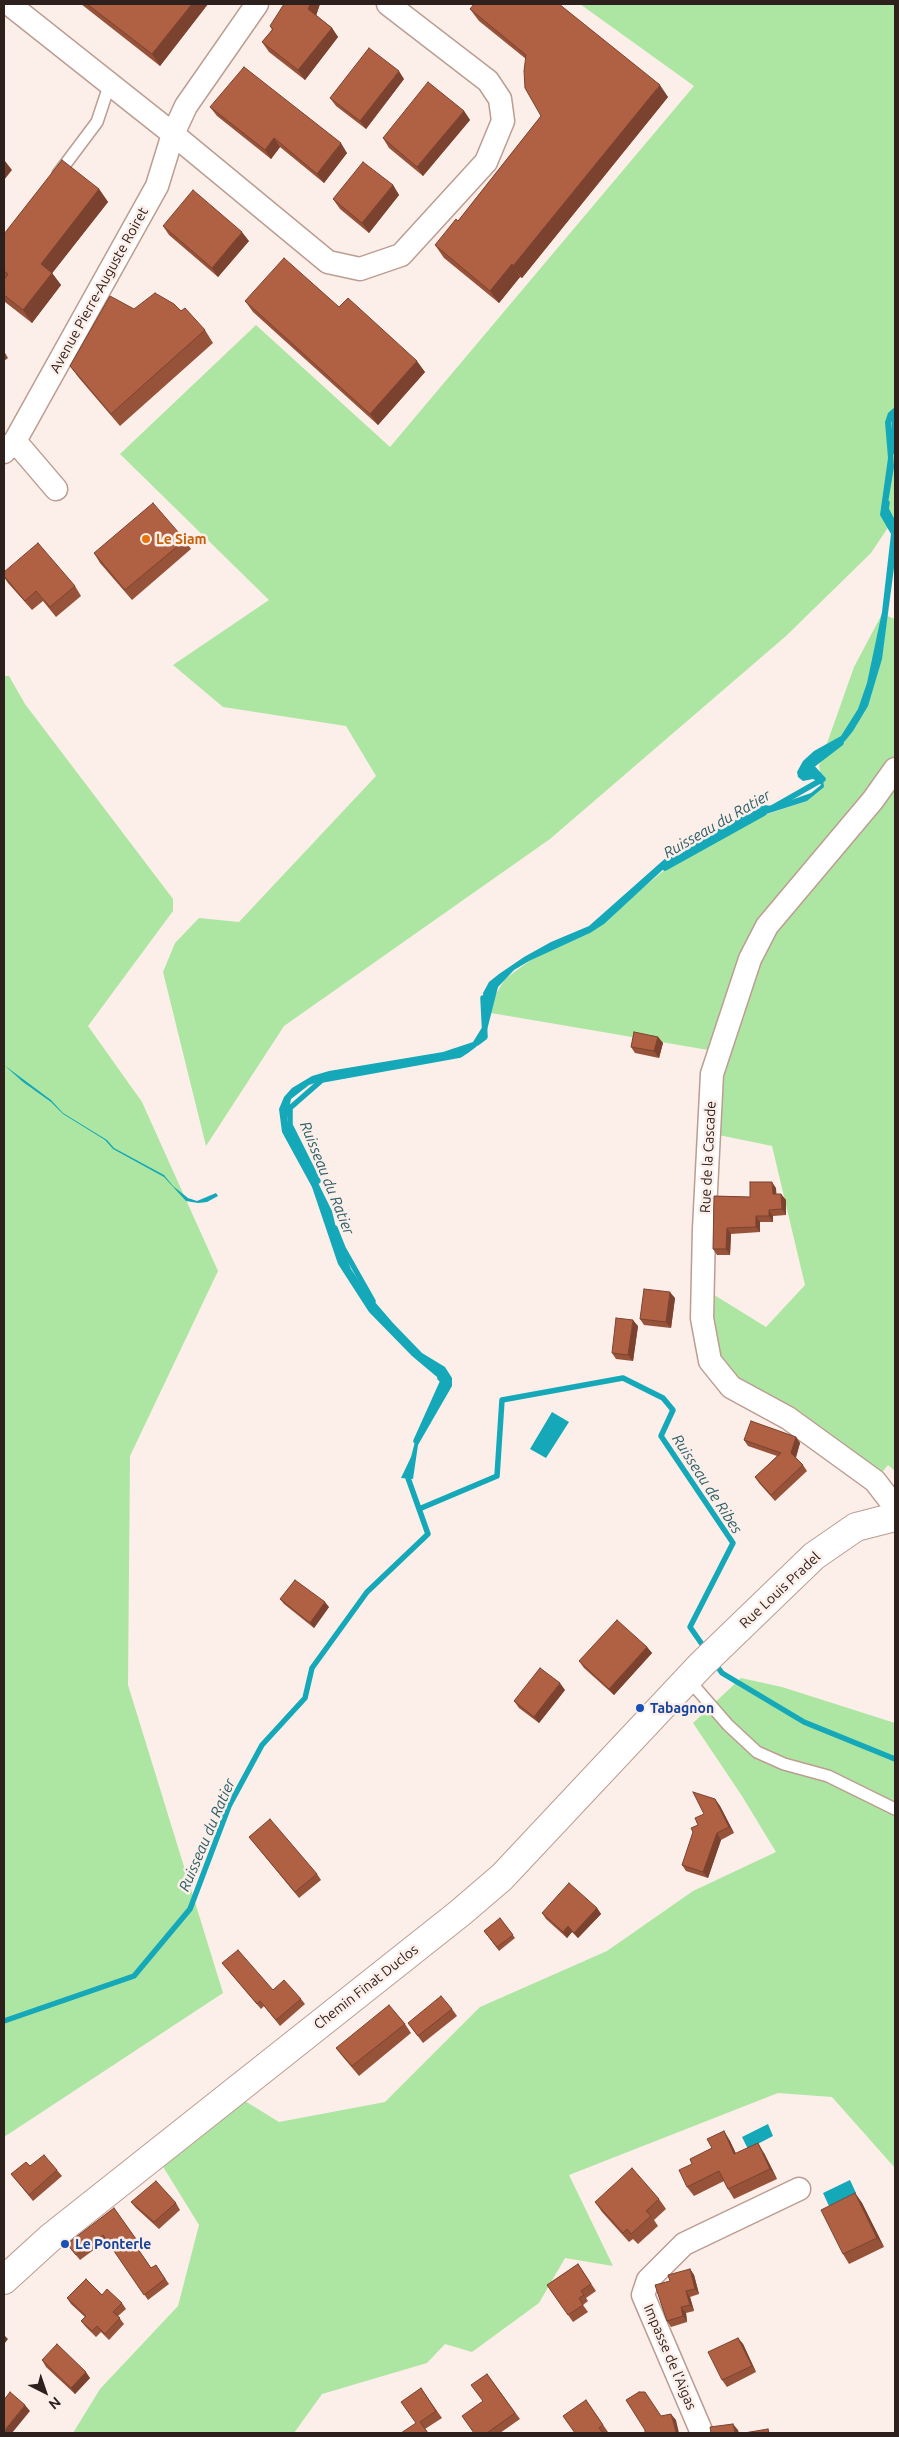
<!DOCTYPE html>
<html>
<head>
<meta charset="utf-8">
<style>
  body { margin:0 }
  #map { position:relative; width:899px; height:2437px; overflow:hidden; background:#fceee9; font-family:Ubuntu,sans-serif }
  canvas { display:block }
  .frame { position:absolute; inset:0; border:5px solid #2e211d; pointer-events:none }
  .north { position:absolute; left:20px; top:2367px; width:50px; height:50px; -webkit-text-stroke:4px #fceee9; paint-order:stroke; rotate:139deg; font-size:14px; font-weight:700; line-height:20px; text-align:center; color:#2e211d }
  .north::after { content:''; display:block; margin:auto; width:18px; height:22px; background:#2e211d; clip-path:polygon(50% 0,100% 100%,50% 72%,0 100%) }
</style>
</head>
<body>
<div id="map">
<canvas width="899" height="2437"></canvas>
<div class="frame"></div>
<div class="north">N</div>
</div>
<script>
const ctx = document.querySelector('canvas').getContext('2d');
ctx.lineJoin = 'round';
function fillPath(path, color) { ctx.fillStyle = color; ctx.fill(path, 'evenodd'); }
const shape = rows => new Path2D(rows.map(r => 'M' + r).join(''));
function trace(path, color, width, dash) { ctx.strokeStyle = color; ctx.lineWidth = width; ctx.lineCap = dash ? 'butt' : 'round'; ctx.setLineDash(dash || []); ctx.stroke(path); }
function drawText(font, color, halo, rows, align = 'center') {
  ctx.font = font + ' Ubuntu,sans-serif'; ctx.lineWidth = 5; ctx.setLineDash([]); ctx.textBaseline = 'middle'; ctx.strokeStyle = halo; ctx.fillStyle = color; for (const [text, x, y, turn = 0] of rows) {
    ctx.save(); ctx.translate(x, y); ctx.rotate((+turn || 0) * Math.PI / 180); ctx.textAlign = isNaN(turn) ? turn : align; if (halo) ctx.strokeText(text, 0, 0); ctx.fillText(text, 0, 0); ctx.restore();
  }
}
const green = shape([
  [580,4,895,4,895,517,871,553,786,636,550,839,284,1026,206,1146,163,972,175,943,199,918,239,922,376,776,346,726,223,707,173,665,269,600,120,454,256,325,390,447,694,86],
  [882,614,895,619,895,1471,888,1465,875,1481,710,1361,703,1288,766,1327,805,1285,772,1146,709,1133,720,1052,491,1013,496,994,505,979,532,959,588,934,662,872,744,822,807,801,823,787,819,766,854,667],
  [4,676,9,676,25,704,173,899,173,911,88,1026,142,1102,218,1271,130,1456,128,1685,223,1993,4,2137],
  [741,1678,782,1687,895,1723,895,2168,832,2097,778,2093,569,2175,613,2266,565,2258,539,2303,472,2352,445,2344,427,2363,322,2394,294,2433,73,2433,100,2389,178,2306,199,2225,162,2165,245,2101,279,2122,385,2102,480,2007,607,1951,693,1891,776,1852,742,1796,693,1723]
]);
const water = shape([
  [895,407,895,415,891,423,894,467,886,515,895,525,895,560,882,659,868,706,853,731,845,741,818,758,811,766,812,770,823,779,824,787,807,801,757,817,669,864,604,924,590,933,529,961,514,970,498,987,487,1030,476,1047,468,1053,327,1079,309,1085,291,1099,287,1120,332,1211,338,1236,351,1269,368,1294,393,1323,422,1353,445,1367,452,1378,452,1386,418,1445,413,1479,401,1478,411,1457,417,1434,443,1382,412,1356,369,1312,338,1264,312,1187,282,1132,279,1109,284,1097,292,1088,312,1076,329,1071,443,1052,473,1042,486,1021,483,993,489,982,499,974,524,957,551,942,589,926,668,856,763,805,774,806,811,793,821,785,819,782,813,779,803,781,798,777,797,772,803,761,814,751,841,736,858,709,867,683,882,612,891,534,880,515,888,458,885,422,888,413],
  [4,1065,51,1100,63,1113,107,1140,114,1148,164,1175,173,1186,188,1198,197,1201,216,1193,218,1196,207,1202,198,1203,186,1201,164,1177,113,1149,105,1140,63,1114,51,1102,23,1082],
  [552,1412,569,1422,546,1458,530,1449],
  [768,2124,773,2136,748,2149,742,2137],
  [850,2180,856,2193,829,2206,823,2193]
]);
const stream = shape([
  [892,452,895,416],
  [887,503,886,509,894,524,894,529],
  [772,808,823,779,811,766,841,743],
  [665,868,764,813],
  [477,1043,485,1037,483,998],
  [318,1181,290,1125,290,1108,322,1080,460,1055,466,1051],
  [335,1228,343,1248,373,1301],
  [416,1441,443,1381,440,1378],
  [419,1509,497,1476,502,1400,623,1378,663,1398,673,1410,661,1436,733,1543,690,1627,706,1650],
  [714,1662,722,1673,804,1722,895,1759],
  [4,2021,134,1976,190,1909,229,1806,262,1745,305,1698,312,1668,367,1592,428,1534,408,1478,410,1472]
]);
const service = shape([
  [58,174,97,122,110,83],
  [688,1679,728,1725,757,1752,784,1764,828,1776,895,1809]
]);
const minor = shape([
  [9,4,173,134,328,262,360,269,401,255,486,162,503,121,500,99,488,81,388,4],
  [15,441,56,489],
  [4,452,15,441,157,186,173,134,186,106,257,4],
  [895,769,873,800,767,926,750,959,712,1074,704,1229,702,1318,710,1361,731,1387,788,1418,875,1481,895,1507],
  [702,2433,643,2295,648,2280,684,2244,799,2189]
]);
const secondary = shape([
  [4,2280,50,2238,460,1913,502,1877,701,1665,814,1556,856,1527,895,1517]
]);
const wall = shape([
  [81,4,208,4,160,66],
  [320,4,316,15,332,28,338,37,305,80,269,52,262,42,272,30,270,26],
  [470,9,668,97,522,278,520,277,499,303,444,258,435,245,458,221,541,116,526,59,479,21],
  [404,79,366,129,336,106,330,98],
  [210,107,347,153,324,183,280,147,271,159,217,116],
  [464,111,470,120,423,176,389,148,383,138],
  [393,185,399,195,369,233,340,209,333,199],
  [99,189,108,202,52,273,61,285,32,323,5,302,4,300,4,280,6,278,4,276,4,234],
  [163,226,249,241,218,277,169,235],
  [245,301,339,307,425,372,378,425,253,312],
  [134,309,181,311,205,330,213,343,120,426,79,378,70,366],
  [4,351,8,358,4,361],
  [185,540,191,549,132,600,100,563,94,553],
  [4,577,75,586,81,596,56,617,43,601,32,610,8,583],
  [658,1037,663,1043,659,1058,635,1053,631,1047],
  [776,1188,776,1194,781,1194,786,1200,786,1215,773,1216,773,1222,760,1222,760,1232,731,1234,730,1255,717,1255,713,1249,714,1196,750,1197],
  [675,1298,671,1328,644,1325,640,1319],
  [638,1326,633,1361,616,1359,612,1353],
  [796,1437,800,1443,796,1458,803,1465,807,1471,775,1501,759,1483,755,1477,777,1456,748,1446,744,1440],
  [280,1599,329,1607,314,1628,284,1604],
  [647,1647,652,1653,614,1695,584,1668,579,1661],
  [565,1690,539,1723,519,1708,514,1701],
  [715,1799,720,1806,734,1833,721,1840,708,1878,686,1871,682,1865,698,1825,704,1814],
  [249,1837,317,1874,321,1880,299,1898],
  [597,1908,601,1914,578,1938,572,1932,567,1938,546,1919,542,1913],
  [500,1918,515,1938,499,1951,484,1931],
  [222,1963,273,1990,301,1999,305,2004,280,2026,264,2006,261,2009],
  [452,2009,457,2016,423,2043,408,2023],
  [405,2024,411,2033,359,2076,343,2057,336,2048],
  [724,2131,730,2141,736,2154,764,2153,777,2179,734,2199,728,2189,724,2181,694,2196,687,2187,692,2164,712,2148],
  [30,2166,57,2170,62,2176,33,2201,11,2174],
  [855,2193,862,2203,884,2247,849,2264,843,2254],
  [659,2199,666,2209,654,2220,658,2226,638,2244,633,2239,629,2242,602,2212,595,2202],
  [131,2202,176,2203,180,2210,159,2229,136,2208],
  [114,2208,140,2245,137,2247,151,2268,156,2265,169,2284,148,2300,107,2240,80,2260,67,2244],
  [578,2264,596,2291,586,2298,588,2301,583,2305,588,2312,573,2322,547,2285],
  [690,2269,694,2275,699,2294,690,2297,694,2311,686,2313,687,2322,671,2327,667,2321,670,2281],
  [102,2295,122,2303,126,2309,118,2316,124,2324,109,2340,101,2332,96,2337,85,2326,81,2321,85,2317,71,2304,67,2298],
  [738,2338,743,2344,756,2372,727,2387,722,2380],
  [42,2360,90,2378,75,2394,46,2367],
  [487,2374,520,2419,500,2433,474,2433,483,2401],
  [421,2388,442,2418,425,2429,416,2423],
  [586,2400,608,2432,605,2433,575,2433]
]);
const shadedWall = shape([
  [192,4,208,4,160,66,152,54],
  [310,4,320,4,315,19,308,9],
  [332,28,338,37,305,80,298,70],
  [399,71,404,79,366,129,360,121],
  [660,85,668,97,522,278,513,266],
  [464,111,470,120,423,176,417,167],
  [274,138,280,147,271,159,265,150],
  [341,143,347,153,324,183,317,174],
  [5,161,12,170,4,180,4,162],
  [393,185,399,195,369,233,362,223],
  [99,189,108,202,50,276,41,264],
  [242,232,249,241,218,277,212,268],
  [512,264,520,277,499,303,490,291],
  [52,273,61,285,32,323,23,310],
  [417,361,425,372,378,425,370,414],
  [658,1037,663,1043,659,1058,654,1051],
  [772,1182,776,1188,777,1200,773,1194],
  [781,1194,786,1200,786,1215,782,1209],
  [769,1210,773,1216,773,1222,769,1216],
  [756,1216,760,1222,760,1232,756,1227],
  [727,1228,731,1234,730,1255,726,1249],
  [670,1292,675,1298,671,1328,666,1322],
  [633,1320,638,1326,633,1361,628,1355],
  [796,1437,800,1443,795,1459,791,1453],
  [325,1602,329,1607,314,1628,310,1623],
  [647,1647,652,1653,614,1695,609,1689],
  [560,1683,565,1690,539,1723,534,1717],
  [715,1799,720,1806,734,1833,729,1827],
  [717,1833,721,1840,708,1878,703,1872],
  [597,1908,601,1914,578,1938,574,1933],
  [568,1926,572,1932,567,1938,563,1932],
  [724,2131,730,2141,741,2164,734,2154],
  [758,2143,764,2153,777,2179,770,2169],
  [855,2193,862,2203,884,2247,877,2238],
  [690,2269,694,2275,699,2294,695,2289],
  [686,2291,690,2297,694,2311,690,2305],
  [681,2307,686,2313,687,2322,683,2316],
  [5,2336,8,2339,4,2344,4,2338],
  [738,2338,743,2344,756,2372,752,2366],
  [86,2372,90,2378,75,2394,71,2388],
  [25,2405,30,2411,12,2433,4,2433,4,2431],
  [671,2414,676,2420,679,2433,676,2433,676,2432],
  [733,2424,738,2430,739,2433,735,2433]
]);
const building = shape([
  [87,4,192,4,152,54,87,4],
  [284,4,310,4,308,9,332,28,298,70,262,42,273,29,270,26,284,4],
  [474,4,559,4,660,85,513,266,512,264,490,291,435,245,456,219,458,221,541,116,525,88,524,71,526,55,470,9,474,4],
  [369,48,399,71,360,121,330,98,369,48],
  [244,67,341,143,317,174,274,138,265,150,210,107,244,67],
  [428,82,464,111,417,167,383,138,428,82],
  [62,160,99,189,41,264,52,273,23,310,4,295,4,280,8,274,4,271,4,234,62,160],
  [363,162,393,185,362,223,333,199,363,162],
  [193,190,242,232,212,268,163,226,193,190],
  [284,258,339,307,348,298,417,361,370,414,245,301,284,258],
  [155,293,174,304,181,311,185,308,205,330,111,414,70,366,110,296,134,309,155,293],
  [153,503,185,540,125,590,94,553,153,503],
  [38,543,75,586,50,607,36,591,25,601,4,576,4,572,38,543],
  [634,1032,658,1037,654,1051,631,1047,634,1032],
  [750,1182,772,1182,773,1194,781,1194,782,1209,769,1210,769,1216,756,1216,756,1227,727,1228,726,1249,713,1249,714,1196,750,1197,750,1182],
  [644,1289,670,1292,666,1322,640,1319,644,1289],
  [616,1318,633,1320,628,1355,612,1353,616,1318],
  [751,1421,796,1437,791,1453,803,1465,771,1495,755,1477,781,1453,744,1440,751,1421],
  [295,1580,325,1602,310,1623,280,1599,295,1580],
  [617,1620,647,1647,609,1689,579,1661,617,1620],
  [540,1668,560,1683,534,1717,514,1701,540,1668],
  [693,1792,715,1799,729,1827,717,1833,703,1872,682,1865,693,1832,691,1828,698,1825,695,1818,704,1814,693,1792],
  [270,1819,317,1874,295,1892,249,1837,270,1819],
  [569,1883,597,1908,574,1933,568,1926,563,1932,542,1913,569,1883],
  [500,1918,513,1935,497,1947,484,1931,500,1918],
  [238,1950,273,1990,284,1980,301,1999,276,2020,260,2001,257,2004,222,1963,238,1950],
  [441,1996,452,2009,418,2036,408,2023,441,1996],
  [389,2005,405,2024,352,2066,336,2048,389,2005],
  [724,2131,734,2154,758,2143,770,2169,728,2189,719,2171,687,2187,679,2170,692,2164,690,2159,712,2148,707,2139,724,2131],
  [44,2155,57,2170,29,2195,11,2174,26,2162,30,2166,44,2155],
  [632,2168,659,2199,646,2211,651,2216,631,2234,627,2229,623,2233,595,2202,632,2168],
  [156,2181,176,2203,154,2222,131,2202,156,2181],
  [855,2193,877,2238,843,2254,821,2210,855,2193],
  [114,2208,136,2239,133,2242,151,2268,156,2265,165,2279,144,2295,103,2235,76,2255,67,2244,114,2208],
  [578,2264,591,2284,581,2291,584,2295,579,2298,583,2305,568,2315,547,2285,578,2264],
  [690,2269,695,2289,686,2291,690,2305,681,2307,683,2316,667,2321,655,2285,670,2281,668,2275,690,2269],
  [86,2279,102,2295,107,2289,122,2303,113,2312,120,2318,105,2334,97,2326,92,2331,81,2321,86,2316,67,2298,86,2279],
  [738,2338,752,2366,722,2380,708,2352,738,2338],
  [57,2344,86,2372,71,2388,42,2360,57,2344],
  [487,2374,515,2413,487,2433,474,2433,462,2416,483,2401,471,2385,487,2374],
  [421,2388,436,2411,420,2422,428,2433,401,2433,416,2423,401,2402,421,2388],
  [10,2392,25,2405,4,2431,4,2400,10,2392],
  [639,2392,645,2392,661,2416,671,2414,676,2432,672,2433,645,2433,645,2430,626,2400,639,2392],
  [586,2400,603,2425,599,2428,603,2433,575,2433,563,2416,586,2400],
  [733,2424,735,2433,711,2433,710,2427,733,2424],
  [768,2429,769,2433,744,2433,768,2429]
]);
const markers = [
  [146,539,5,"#e8710a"],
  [640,1708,5,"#1a4fb4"],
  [65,2244,5,"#1a4fb4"]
];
const streetNames = [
  ["Avenue Pierre-Auguste Roiret",99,290,-61],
  ["Rue de la Cascade",708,1157,-87],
  ["Rue Louis Pradel",780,1590,-43],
  ["Chemin Finat Duclos",366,1987,-38],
  ["Impasse de l'Aigas",670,2357,67]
];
const foodNames = [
  ["Le Siam",156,539]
];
const transitNames = [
  ["Tabagnon",650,1708],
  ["Le Ponterle",75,2244]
];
const waterNames = [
  ["Ruisseau du Ratier",717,824,-30],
  ["Ruisseau du Ratier",327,1178,68],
  ["Ruisseau de Ribes",707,1484,57],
  ["Ruisseau du Ratier",207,1835,-67]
];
fillPath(green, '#ade6a2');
fillPath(water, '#14a8b9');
trace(stream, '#14a8b9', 5.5);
trace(service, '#bc9d91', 14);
trace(minor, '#bc9d91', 25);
trace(secondary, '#bc9d91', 30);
trace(service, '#fff', 11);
trace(minor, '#fff', 22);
trace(secondary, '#fff', 28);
fillPath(wall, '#97533a');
fillPath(shadedWall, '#7b432f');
fillPath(building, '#b06043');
trace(building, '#7b432f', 1);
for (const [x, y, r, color] of markers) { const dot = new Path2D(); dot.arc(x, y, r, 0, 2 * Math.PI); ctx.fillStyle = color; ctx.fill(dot); trace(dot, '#fceee9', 2); }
drawText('14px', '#2e211d', '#fceee9', streetNames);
drawText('bold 14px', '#c56008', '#fceee9', foodNames, 'left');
drawText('bold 14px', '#164399', '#fceee9', transitNames, 'left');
drawText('italic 15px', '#2b5f67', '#fceee9', waterNames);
</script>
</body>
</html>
